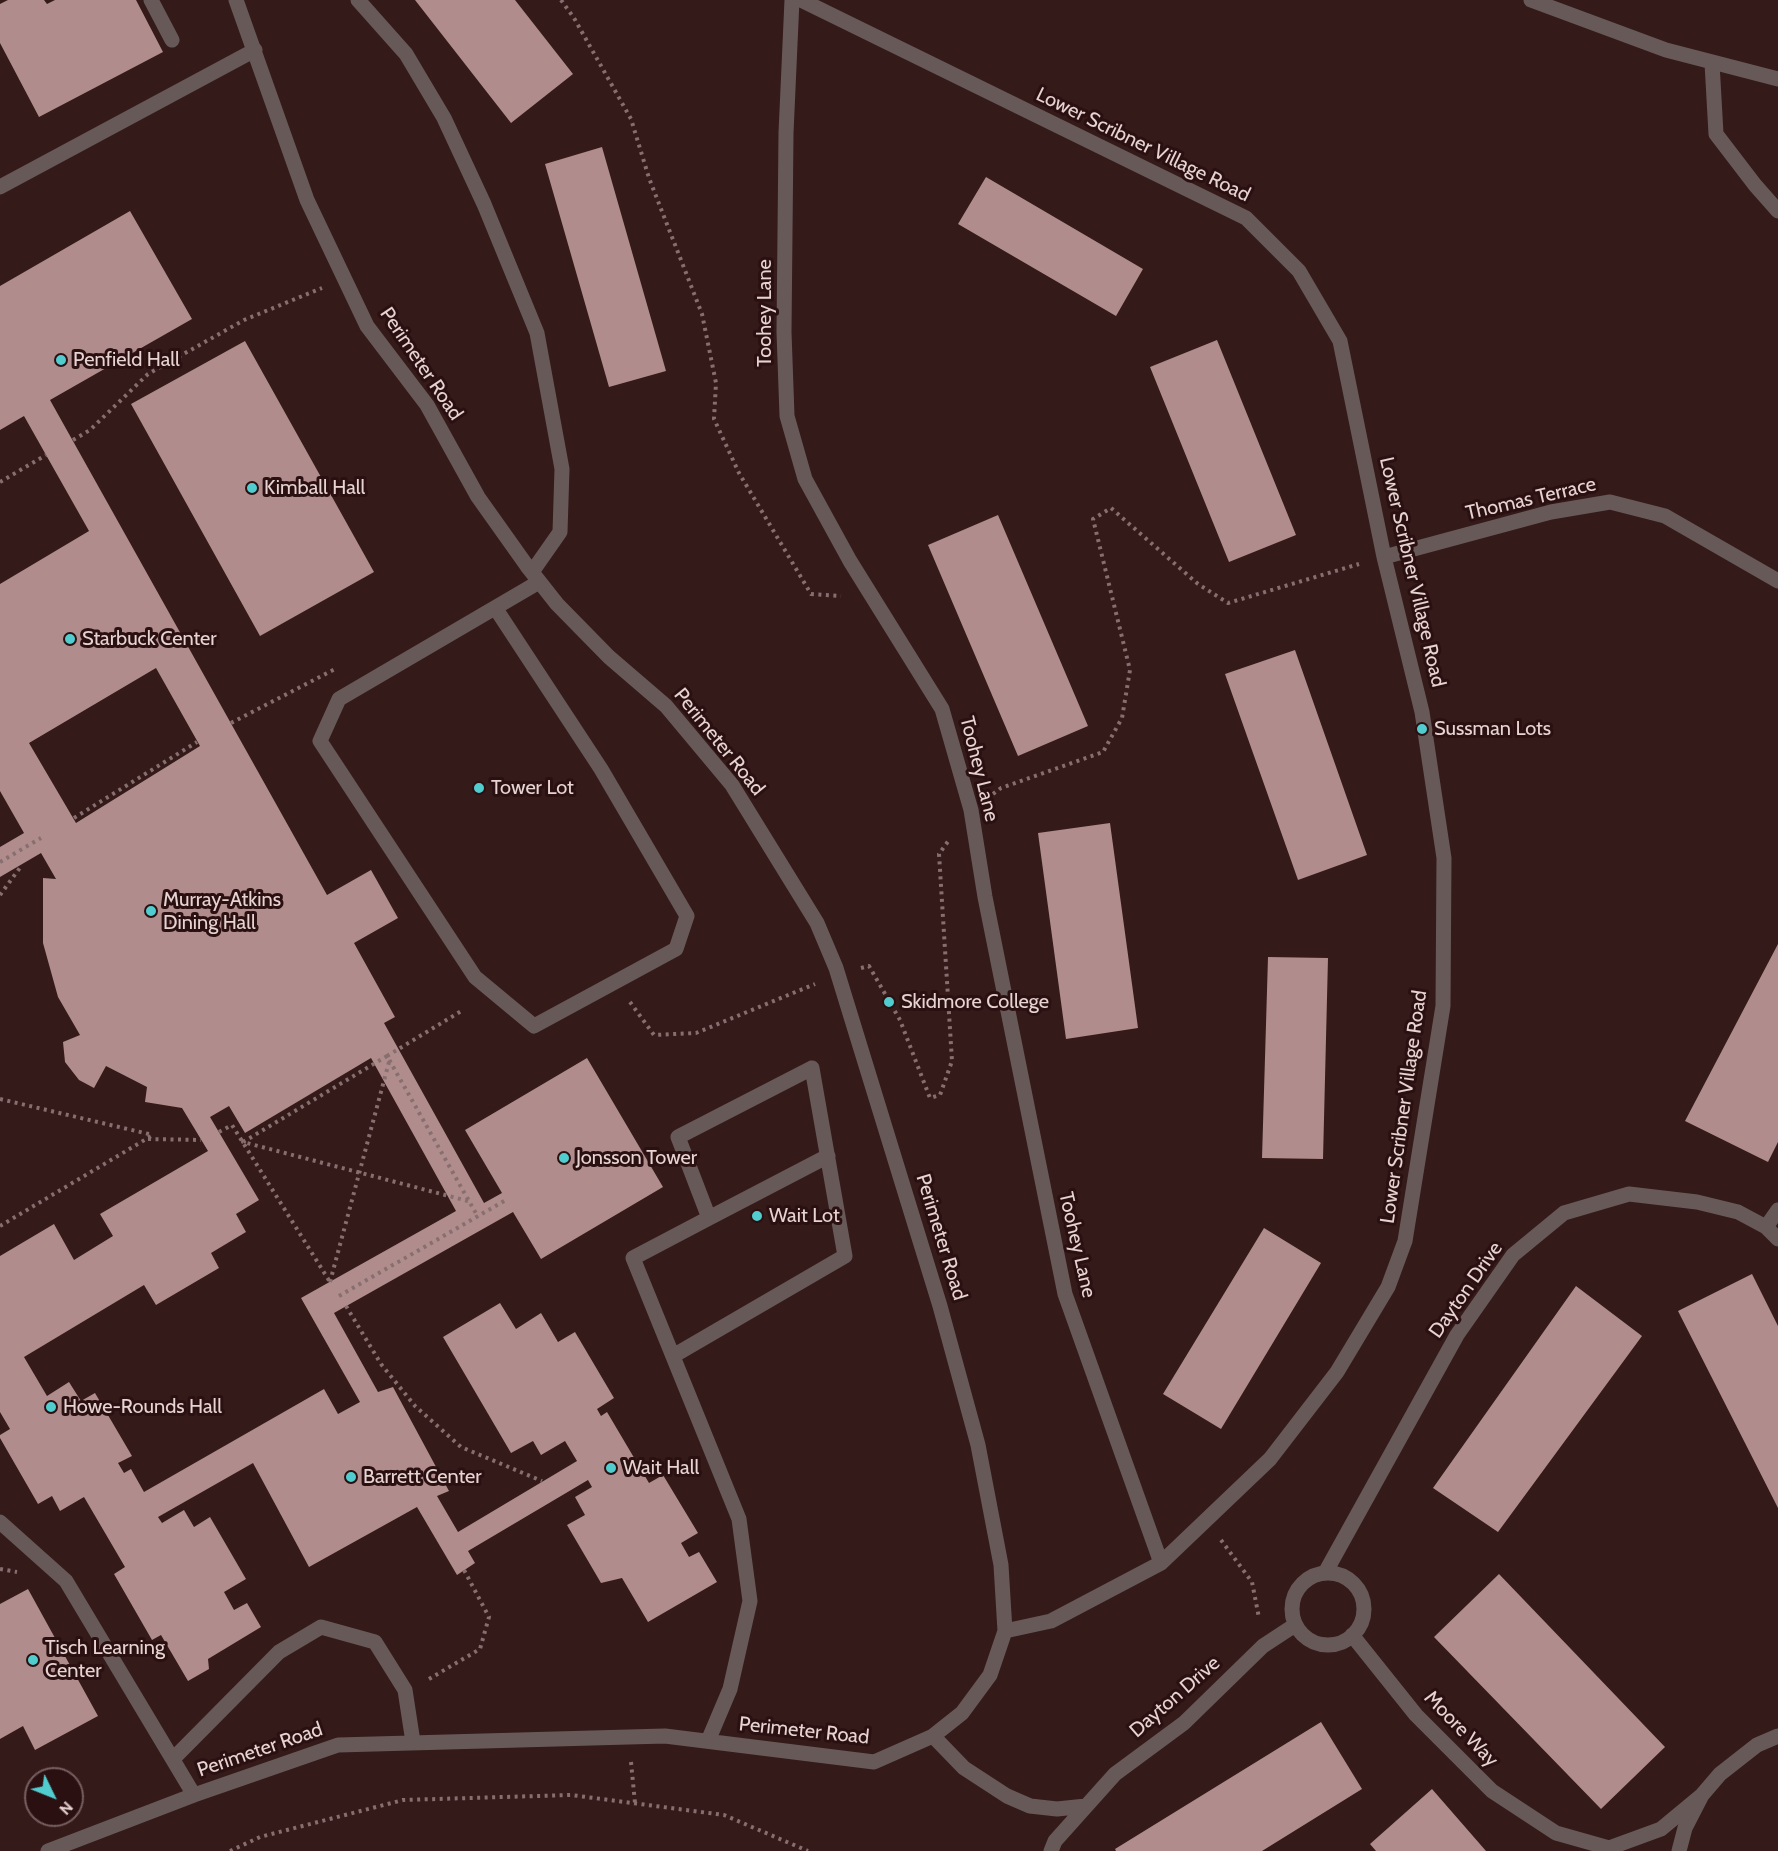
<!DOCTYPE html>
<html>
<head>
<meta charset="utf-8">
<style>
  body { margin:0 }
  #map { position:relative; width:1778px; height:1851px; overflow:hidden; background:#351a1a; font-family:Cabin,sans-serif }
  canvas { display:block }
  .north { position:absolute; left:24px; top:1767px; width:60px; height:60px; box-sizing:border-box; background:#2b1011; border:2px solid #765e5e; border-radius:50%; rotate:133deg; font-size:16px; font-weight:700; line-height:24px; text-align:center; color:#e6d3d2 }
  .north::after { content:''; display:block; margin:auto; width:21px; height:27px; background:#52cdcf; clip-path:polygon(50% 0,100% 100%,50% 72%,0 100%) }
</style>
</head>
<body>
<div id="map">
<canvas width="1778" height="1851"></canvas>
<div class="north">N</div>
</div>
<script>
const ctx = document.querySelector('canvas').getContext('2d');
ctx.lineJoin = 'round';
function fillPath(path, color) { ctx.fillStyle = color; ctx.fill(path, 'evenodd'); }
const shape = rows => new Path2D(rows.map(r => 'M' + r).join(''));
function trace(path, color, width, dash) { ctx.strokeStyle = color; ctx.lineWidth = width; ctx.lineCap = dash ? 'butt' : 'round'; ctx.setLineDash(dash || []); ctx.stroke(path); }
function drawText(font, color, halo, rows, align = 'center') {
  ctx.font = font + ' Cabin,sans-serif'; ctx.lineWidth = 6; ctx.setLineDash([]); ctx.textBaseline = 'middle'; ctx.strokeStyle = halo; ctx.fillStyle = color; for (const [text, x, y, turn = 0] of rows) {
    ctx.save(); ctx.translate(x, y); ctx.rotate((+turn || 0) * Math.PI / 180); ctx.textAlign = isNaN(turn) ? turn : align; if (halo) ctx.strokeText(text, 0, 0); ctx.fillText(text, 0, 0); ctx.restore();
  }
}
const building = shape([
  [8,0,44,0,47,4,55,0,136,0,163,52,39,117,0,43,0,4],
  [415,0,515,0,573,74,511,123],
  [602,147,666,371,609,387,545,164],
  [986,177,1143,269,1116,316,958,224],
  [130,211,192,319,50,400,327,895,371,870,398,918,354,943,395,1017,384,1023,484,1203,502,1193,465,1130,587,1058,663,1187,541,1259,513,1212,334,1313,378,1392,393,1387,449,1491,437,1496,458,1532,577,1461,565,1441,541,1455,533,1441,511,1453,443,1337,500,1303,516,1329,541,1313,558,1342,575,1332,614,1398,597,1409,601,1416,607,1412,649,1483,663,1475,698,1533,681,1543,689,1557,699,1552,717,1582,648,1622,622,1578,601,1583,567,1525,585,1515,575,1497,592,1487,588,1480,468,1551,475,1563,457,1575,417,1507,309,1567,253,1463,158,1517,162,1523,184,1510,194,1527,210,1517,246,1579,224,1592,234,1610,247,1603,261,1627,208,1659,209,1669,188,1681,161,1635,152,1640,114,1574,125,1567,84,1497,60,1511,52,1496,38,1504,0,1438,0,1435,10,1429,0,1412,0,1256,54,1224,74,1260,113,1236,100,1214,208,1151,182,1108,145,1102,147,1087,106,1066,94,1088,79,1080,65,1062,63,1042,80,1035,58,997,43,943,43,878,56,879,41,853,0,877,0,847,24,833,0,791,0,584,89,531,24,416,0,430,0,286],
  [156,668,200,746,76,823,29,743],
  [371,1058,456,1211,301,1298,360,1402,338,1414,324,1389,144,1492,131,1469,124,1473,118,1463,132,1456,95,1393,81,1401,69,1382,47,1396,24,1357,144,1285,156,1305,219,1268,211,1253,246,1232,236,1214,259,1200,210,1117,229,1106,245,1133],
  [1217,340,1296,535,1229,562,1150,367],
  [245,341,374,572,260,636,131,404],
  [998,515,1088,726,1018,756,928,545],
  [1295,650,1367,855,1298,880,1225,674],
  [1110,823,1138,1028,1066,1039,1038,833],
  [1778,944,1778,1142,1768,1162,1685,1121],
  [1268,957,1328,958,1323,1159,1262,1158],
  [1264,1228,1321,1263,1221,1429,1163,1394],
  [1752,1274,1778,1326,1778,1508,1678,1311],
  [1576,1286,1642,1336,1498,1532,1433,1488],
  [1499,1574,1665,1747,1601,1809,1434,1637],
  [28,1589,98,1716,35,1750,23,1726,0,1739,0,1604],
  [1321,1722,1362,1789,1262,1851,1116,1851,1115,1849],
  [1432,1789,1486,1851,1376,1851,1370,1844]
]);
const path = shape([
  [561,0,574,18,631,119,649,178,702,314,716,383,714,419,739,473,811,594,841,596],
  [73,440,90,430,148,374,244,320,322,288],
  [0,482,46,455],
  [231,723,337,668],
  [993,794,1001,788,1103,752,1122,718,1130,670,1093,519,1111,508,1198,584,1228,603,1359,564],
  [74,818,197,742],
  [0,862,41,838],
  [0,895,22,865],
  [861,968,869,966,900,1020,930,1098,940,1095,952,1061,939,854,949,840],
  [630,1002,654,1035,696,1033,815,984],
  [387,1056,463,1010],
  [0,1099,153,1135],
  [219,1132,232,1125,330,1282],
  [148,1139,201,1140],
  [468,1201,243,1142,387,1056,478,1217],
  [0,1226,153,1135],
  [330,1282,389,1062],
  [339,1296,506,1200],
  [346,1306,381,1364,415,1406,461,1447,542,1481],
  [1221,1540,1252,1582,1259,1618],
  [0,1569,17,1572],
  [429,1679,480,1649,489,1617,464,1570],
  [631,1762,635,1803],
  [230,1851,260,1837,403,1800,571,1795,724,1815,808,1851]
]);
const service = shape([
  [151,0,172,40],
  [358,0,406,54,444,118,484,204,537,333,562,469,560,532,532,572],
  [792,0,786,133,784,332,787,416,805,479,850,561,942,709,971,810,985,897,1065,1294,1161,1563],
  [801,0,1246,218,1299,271,1340,341,1384,557,1422,712,1444,858,1443,1006,1405,1241,1388,1287,1337,1372,1270,1459,1161,1563,1051,1621,1005,1631],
  [1712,63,1716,134,1755,185,1778,211],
  [0,187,255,50],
  [1384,557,1551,512,1610,502,1665,516,1778,581],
  [496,609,601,769,687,916,676,949,534,1026,475,977,320,741,339,699,539,582],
  [709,1218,828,1156],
  [1766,1227,1778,1210],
  [673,1356,845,1256,812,1068,678,1137,709,1218,633,1258,739,1519,750,1601,730,1689,708,1741],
  [0,1522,66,1581,194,1795],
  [1325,1573,1457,1335,1513,1255,1564,1213,1629,1194,1697,1202,1738,1212,1766,1227,1778,1239],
  '1292 1609a36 36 0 1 1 72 0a36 36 0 1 1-72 0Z',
  [1352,1635,1416,1715,1492,1791,1556,1833,1609,1848,1661,1829,1702,1795],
  [933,1736,964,1768,1007,1796,1030,1806,1057,1809,1086,1806],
  [173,1759,279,1652,321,1627,375,1642,405,1690,413,1742],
  [48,1851,194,1795,338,1745,665,1736,874,1762,933,1736,962,1713,990,1675,1005,1631,1001,1565,978,1445,940,1306,836,968,817,923,732,785,666,706,609,657,557,604,527,566,478,497,427,405,367,326,307,200,236,0],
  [1051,1851,1055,1841,1115,1774,1184,1723,1263,1646,1295,1625],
  [1679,1851,1685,1828,1702,1795,1720,1774,1757,1745,1778,1736]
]);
const tertiary = shape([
  [1531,0,1666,50,1778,79]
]);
const markers = [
  [61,360,6,"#52cdcf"],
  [252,488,6,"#52cdcf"],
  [70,639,6,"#52cdcf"],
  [1422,729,6,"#52cdcf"],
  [479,788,6,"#52cdcf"],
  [151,911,6,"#52cdcf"],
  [889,1002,6,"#52cdcf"],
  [564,1158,6,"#52cdcf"],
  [757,1216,6,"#52cdcf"],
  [51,1407,6,"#52cdcf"],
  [611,1468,6,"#52cdcf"],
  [351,1477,6,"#52cdcf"],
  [33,1660,6,"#52cdcf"]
];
const streetNames = [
  ["Lower Scribner Village Road",1143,145,26],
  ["Toohey Lane",765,313,-90],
  ["Perimeter Road",421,364,56],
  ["Thomas Terrace",1531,499,-13],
  ["Lower Scribner Village Road",1412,572,77],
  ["Perimeter Road",719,742,51],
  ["Toohey Lane",979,769,76],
  ["Lower Scribner Village Road",1404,1107,-82],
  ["Perimeter Road",941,1237,73],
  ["Toohey Lane",1077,1245,77],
  ["Dayton Drive",1466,1290,-55],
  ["Dayton Drive",1175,1697,-41],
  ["Moore Way",1461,1729,46],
  ["Perimeter Road",804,1731,6],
  ["Perimeter Road",260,1750,-19]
];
const poiNames = [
  ["Penfield Hall",73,360],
  ["Kimball Hall",264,488],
  ["Starbuck Center",82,639],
  ["Sussman Lots",1434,729],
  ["Tower Lot",491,788],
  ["Murray-Atkins",163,900],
  ["Dining Hall",163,923],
  ["Skidmore College",901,1002],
  ["Jonsson Tower",576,1158],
  ["Wait Lot",769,1216],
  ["Howe-Rounds Hall",63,1407],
  ["Wait Hall",623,1468],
  ["Barrett Center",363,1477],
  ["Tisch Learning",45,1648],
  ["Center",45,1671]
];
fillPath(building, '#b08c8c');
trace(path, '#876f6f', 4, [3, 4.5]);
trace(service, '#685959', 15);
trace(tertiary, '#685959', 15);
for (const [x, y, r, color] of markers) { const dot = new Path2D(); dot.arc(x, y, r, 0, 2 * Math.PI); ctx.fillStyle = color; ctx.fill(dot); trace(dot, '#2b1011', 2); }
drawText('20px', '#e6d3d2', '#2b1011', streetNames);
drawText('20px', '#e6d3d2', '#2b1011', poiNames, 'left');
</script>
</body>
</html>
